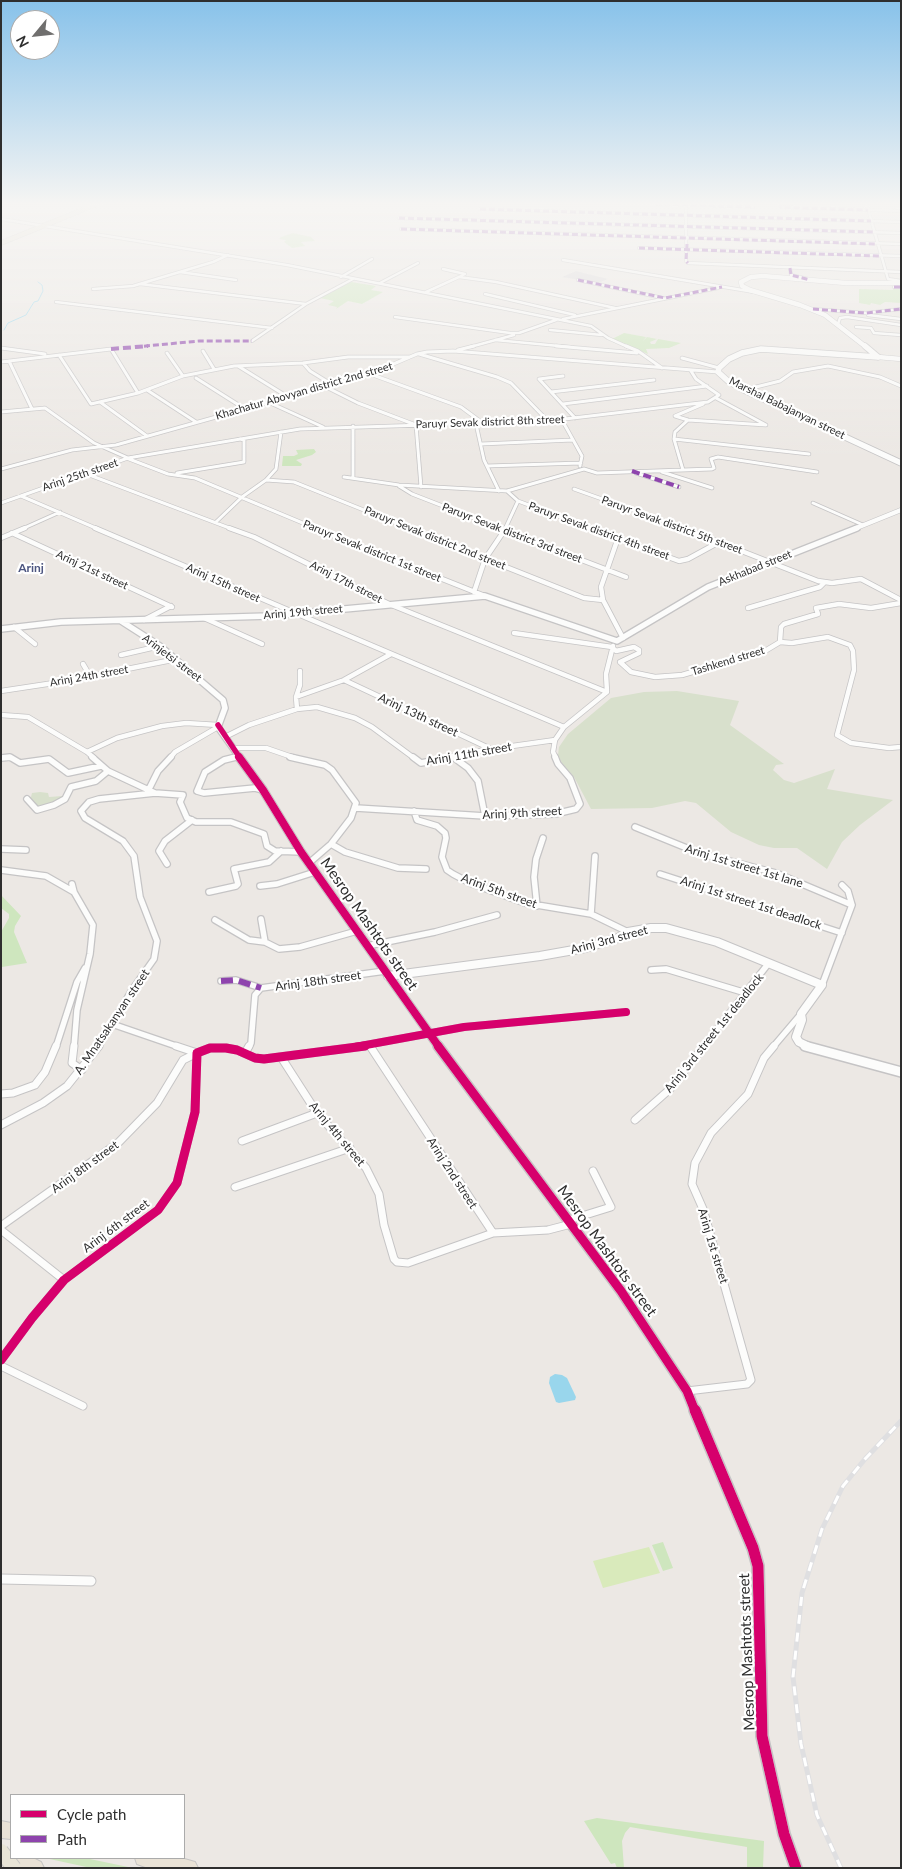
<!DOCTYPE html>
<html>
<head>
<meta charset="utf-8">
<style>
  body { margin:0 }
  #map { position:relative; width:902px; height:1869px; overflow:hidden; background:#ece8e4; font-family:Lato,sans-serif }
  canvas { display:block }
  .frame { position:absolute; inset:0; border:2px solid #2e2e2e; pointer-events:none }
  .legend { position:absolute; left:10px; top:1794px; width:175px; height:65px; box-sizing:border-box; background:#fff; border:1px solid #ababab; margin:0; padding:6px 9px; list-style:none; font-size:15px; color:#2e2e2e }
  .legend li { display:flex; align-items:center; gap:10px; height:25px }
  .legend b { width:25px; border:1px solid #ababab }
  .north { position:absolute; left:10px; top:10px; width:50px; height:50px; box-sizing:border-box; background:#fff; border:1px solid #ababab; border-radius:50%; rotate:242deg; font-size:14px; font-weight:700; line-height:20px; text-align:center; color:#2e2e2e }
  .north::after { content:''; display:block; margin:auto; width:18px; height:22px; background:#706f6e; clip-path:polygon(50% 0,100% 100%,50% 72%,0 100%) }
</style>
</head>
<body>
<div id="map">
<canvas width="902" height="1869"></canvas>
<div class="frame"></div>
<ul class="legend">
<li><b style="height:6px;background:#d6006c"></b>Cycle path</li>
<li><b style="height:6px;background:#8e44ad"></b>Path</li>
</ul>
<div class="north">N</div>
</div>
<script>
const ctx = document.querySelector('canvas').getContext('2d');
ctx.lineJoin = 'round';
function fillPath(path, color) { ctx.fillStyle = color; ctx.fill(path, 'evenodd'); }
const shape = rows => new Path2D(rows.map(r => 'M' + r).join(''));
function trace(path, color, width, dash) { ctx.strokeStyle = color; ctx.lineWidth = width; ctx.lineCap = dash ? 'butt' : 'round'; ctx.setLineDash(dash || []); ctx.stroke(path); }
function drawText(font, color, halo, rows, align = 'center') {
  ctx.font = font + ' Lato,sans-serif'; ctx.lineWidth = 4.5; ctx.setLineDash([]); ctx.textBaseline = 'middle'; ctx.strokeStyle = halo; ctx.fillStyle = color; for (const [text, x, y, turn = 0] of rows) {
    ctx.save(); ctx.translate(x, y); ctx.rotate((+turn || 0) * Math.PI / 180); ctx.textAlign = isNaN(turn) ? turn : align; if (halo) ctx.strokeText(text, 0, 0); ctx.fillText(text, 0, 0); ctx.restore();
  }
}
const industrial = shape([
  [576,271,608,279,598,283,562,277]
]);
const green = shape([
  [293,233,311,237,315,241,301,242,305,246,292,248,284,242,286,240,279,239,281,237],
  [351,282,376,286,371,290,383,292,362,304,348,301,336,309,337,307,328,305,334,301,320,298],
  [893,288,901,289,901,303,885,302,880,305,871,303,870,305,859,303,859,289,893,290],
  [624,333,646,337,643,341,647,337,657,339,650,342,651,344,655,344,658,339,681,343,669,348,646,349,648,354,612,339],
  [314,449,316,452,312,455,296,460,302,464,301,466,282,466,283,456,294,456,298,454,296,450],
  [1,895,21,916,15,926,14,932,27,963,2,967,1,932,9,918,9,914,1,908],
  [663,1542,673,1568,663,1571,652,1545],
  [597,1818,764,1841,763,1868,747,1868,747,1847,630,1827,625,1833,622,1841,624,1868,617,1868,615,1863,611,1864,584,1821],
  [45,1858,85,1858,133,1868,91,1868]
]);
const cemetery = shape([
  [677,691,739,701,730,725,784,764,776,765,773,770,784,780,794,783,835,769,827,789,893,800,860,825,842,842,827,869,797,848,774,848,759,845,731,832,696,803,685,801,652,808,591,809,574,777,562,763,558,755,559,747,568,734,611,698,644,692],
  [40,792,48,793,49,797,63,796,59,802,37,810,30,801,32,793]
]);
const pitch = shape([
  [649,1547,660,1573,603,1588,593,1561]
]);
const water = shape([
  [555,1374,562,1375,567,1378,576,1397,575,1400,559,1403,556,1402,549,1383,550,1377]
]);
const stream = shape([
  [4,330,8,323,26,315,34,302,38,301,43,291,42,285,38,282]
]);
const minorFar5 = shape([
  [610,202,755,207],
  [686,202,686,261,688,263,901,272],
  [779,202,781,207,901,211],
  [866,202,888,279,901,281],
  [480,209,901,222],
  [399,218,901,233],
  [1,219,287,265,591,326,608,338,628,347],
  [401,229,901,244],
  [639,248,901,256],
  [563,260,754,292],
  [790,268,791,275,808,279],
  [443,269,465,274,459,277,496,282,615,308],
  [180,272,236,280],
  [341,277,372,259],
  [578,280,663,298],
  [380,283,418,263],
  [140,284,306,304],
  [894,287,901,287],
  [93,289,133,286,213,262,228,255],
  [426,292,459,277],
  [485,294,575,315],
  [56,302,272,328],
  [813,309,866,313,901,309],
  [868,315,901,319],
  [395,317,510,333,519,333,556,320],
  [563,319,718,288],
  [838,324,840,318,847,317,901,325],
  [856,327,871,328,874,333,901,335],
  [550,330,602,335],
  [495,340,570,347],
  [252,341,306,304,353,279],
  [470,347,514,335]
]);
const minorFar4 = shape([
  [556,346,637,353],
  [626,346,638,351,662,368],
  [1,348,45,354],
  [458,350,474,346],
  [203,351,214,369],
  [167,353,183,376],
  [419,354,497,377,511,383,548,421],
  [59,355,91,404,138,393,183,376,234,366,303,363,348,357,410,357],
  [682,358,719,368],
  [9,361,32,409],
  [1,362,111,349,138,393],
  [303,363,310,371,331,384],
  [238,366,288,397],
  [370,374,461,407,484,424],
  [563,376,539,379,575,418],
  [196,378,245,409],
  [324,386,358,403,416,425,421,487],
  [147,390,196,422],
  [744,390,780,381,793,372,828,366,880,377,901,386],
  [551,392,654,380],
  [100,402,147,436],
  [268,402,323,427],
  [563,404,707,386],
  [703,404,675,416,688,420,766,425,716,398],
  [1,412,45,408,94,443,128,458,1,503],
  [562,420,582,456,580,466],
  [476,424,484,460,499,491],
  [353,426,353,478],
  [674,439,809,454],
  [481,444,573,440],
  [128,458,300,429,548,421,708,402,719,395,696,379,691,371],
  [129,459,168,474,195,478,317,529],
  [487,466,581,463],
  [1,469,72,450,116,445,370,374,417,354,427,352,453,351,718,372],
  [683,470,712,469,714,468,711,459,718,457,817,472],
  [662,472,712,488],
  [84,473,232,529],
  [177,473,244,462,244,440,240,439],
  [636,473,679,487],
  [344,477,399,485,507,491,584,469,597,473,683,470,674,439,675,432,688,420],
  [266,480,294,482,411,529],
  [399,486,412,494,502,529],
  [574,489,686,529],
  [507,491,518,501,593,529],
  [21,496,98,529],
  [813,503,863,525],
  [216,522,242,497,266,480,276,469,281,432],
  [22,529,60,512],
  [505,529,518,501]
]);
const minorFar3 = shape([
  [95,528,564,727],
  [229,528,254,537,389,604,607,692],
  [314,528,485,596],
  [408,528,584,598,603,600],
  [498,528,626,577],
  [589,528,679,561,688,559,721,541],
  [683,528,818,581,832,583,861,579,901,600],
  [12,533,172,607],
  [1,538,25,528],
  [618,538,601,587,603,600,623,638],
  [474,592,485,559,506,528],
  [748,608,820,587,824,583],
  [204,618,262,644],
  [144,620,171,606],
  [14,627,35,644],
  [514,633,612,647,616,651,634,647,639,650,639,653,620,662,631,672,655,677,682,675,765,651,780,642,781,627,784,624,818,614,816,608,839,604,871,608,901,603],
  [780,642,792,643,828,637,850,645,853,651,854,670,837,735,851,743,889,748,901,747],
  [121,655,160,646],
  [83,664,90,676],
  [344,680,491,749],
  [1,691,67,681,177,659],
  [296,697,344,680,391,654],
  [297,709,296,697,300,685,300,671],
  [1,715,28,717,87,752,94,758],
  [225,737,249,725,297,709,317,707,355,718,372,727,414,758],
  [233,748,266,748,295,758],
  [87,752,117,738,162,726,186,723,218,725],
  [1,758,11,758],
  [170,758,175,752,218,727],
  [231,758,239,756],
  [446,758,491,749,555,740],
  [556,758,553,752,555,740,564,727,607,692,606,674,613,646]
]);
const minorFar2 = shape([
  [92,757,108,771,155,793,183,795,180,802,187,818,196,822,231,822,264,834,267,846,275,851,301,852],
  [236,757,224,760,205,772,197,791,204,793,255,788,263,790],
  [290,757,325,765,332,770,356,803,351,818,331,844,309,863],
  [413,757,421,763,452,757],
  [453,757,468,768,478,781,485,816],
  [1,758,10,757,20,763,49,759,68,773,101,766],
  [149,789,158,771,171,757],
  [27,799,37,810,54,805,65,799,71,787,96,781,108,771],
  [356,808,485,816,555,814,576,809,580,804,570,778,558,764,555,757],
  [414,811,417,820,437,826,445,833,446,838,442,857,447,870,453,874,470,883,525,903,591,914,628,932],
  [635,827,699,853,776,873,852,905],
  [331,844,345,852,398,868,426,869],
  [1,849,26,850],
  [167,864,159,851,165,841,192,820],
  [1,870,46,876,74,892],
  [660,874,842,933],
  [72,884,74,892,93,925,90,954,77,1010,74,1047],
  [260,886,277,884,315,872],
  [209,892,236,886,238,884,234,869,269,862,281,851],
  [537,906,534,877,536,859,543,838],
  [591,914,595,856],
  [261,919,265,942],
  [215,920,249,940,265,942,279,949,300,947,357,931],
  [367,946,435,932,497,915],
  [651,970,666,969,746,993],
  [221,981,236,980,261,988],
  [822,985,852,905,848,891,842,885],
  [112,1024,179,1047],
  [370,1045,371,1047],
  [56,1047,77,982,85,968],
  [98,1047,132,990,154,959,157,941,140,897,134,856,123,841,85,818,81,811,89,802,99,799,155,793],
  [249,1047,251,1043,255,995,261,988,385,971],
  [355,1047,464,1027,626,1012],
  [703,1047,768,964],
  [773,1047,801,1014]
]);
const minorFar1 = shape([
  [74,1046,72,1063,82,1070],
  [176,1046,197,1053],
  [370,1046,493,1233,548,1230,571,1224],
  [245,1053,249,1046],
  [281,1057,317,1113,366,1168,379,1194,384,1225,394,1259,397,1262,408,1263,493,1233],
  [1,1094,13,1093,35,1085,45,1072,56,1046],
  [635,1120,670,1089,704,1046],
  [1,1125,43,1103,67,1086,99,1046],
  [242,1141,317,1113],
  [235,1187,350,1148],
  [569,1220,611,1207,593,1171],
  [1,1226,118,1143,157,1103,183,1060,197,1053],
  [1,1230,64,1280],
  [1,1360,32,1318,64,1280,158,1210,177,1183,195,1112,197,1053,210,1048,226,1048,237,1050,255,1058,264,1059,365,1046],
  [1,1366,83,1406],
  [687,1391,747,1384,751,1380,703,1209,692,1184,695,1163,711,1133,748,1094,764,1058,774,1046]
]);
const minor = shape([
  [1,1579,91,1581]
]);
const tertiaryFar4 = shape([
  [878,357,901,359],
  [854,529,901,510]
]);
const tertiaryFar3 = shape([
  [121,621,160,646,223,700,225,708,218,727,240,758],
  [1,629,61,622,269,616,485,596,617,641,708,587,857,528]
]);
const tertiaryFar2 = shape([
  [239,757,263,790,301,852,439,1047],
  [388,976,540,956,585,948,618,938,628,932,651,928,666,928,717,942,822,985,801,1014,802,1020,796,1037,799,1042,809,1047]
]);
const tertiaryFar1 = shape([
  [438,1046,621,1291,687,1391,695,1411],
  [805,1046,901,1072]
]);
const tertiary = shape([
  [695,1410,753,1548,758,1566,762,1736,784,1834,796,1868]
]);
const secondaryFar1 = shape([
  [866,347,825,315,800,305,750,290,742,286,741,282,751,277,763,276,846,283,901,283]
]);
const secondary = shape([
  [865,346,878,357],
  [878,357,761,349,742,353,729,359,719,368,718,372,728,381,744,390,901,463]
]);
const primary = shape([
  [1,243,102,202]
]);
const trunk = shape([
  [1,1821,11,1823,11,1839,1,1838,1,1821],
  [7,1853,11,1854,11,1858,35,1859,41,1862,44,1868,1,1868,1,1856,7,1853],
  [135,1858,181,1858,195,1862,198,1868,148,1868,137,1864,135,1858]
]);
const rail = shape([
  [841,1868,817,1815,801,1744,793,1677,802,1593,822,1529,843,1486,865,1459,901,1421]
]);
const primaryBridge = shape([
  [1,1851,14,1868]
]);
const quietFar2 = shape([
  [610,202,755,207],
  [779,202,781,207,868,210],
  [480,209,871,221],
  [399,218,874,232],
  [401,229,877,244],
  [687,244,686,261,688,263],
  [639,248,881,256],
  [790,268,791,275,810,280],
  [578,280,665,298,722,287],
  [894,287,901,287],
  [813,309,866,313,901,309],
  [135,347,199,341,252,341]
]);
const quietFar1 = shape([
  [111,349,148,346],
  [632,471,679,487]
]);
const quiet = shape([
  [221,981,236,980,261,988]
]);
const cyclewayFar3 = shape([
  [218,725,240,758]
]);
const cyclewayFar2 = shape([
  [239,757,263,790,301,852,439,1047],
  [355,1047,464,1027,626,1012]
]);
const cyclewayFar1 = shape([
  [438,1046,621,1291,687,1391,695,1411],
  [1,1360,32,1318,64,1280,158,1210,177,1183,195,1112,197,1053,210,1048,226,1048,237,1050,255,1058,264,1059,365,1046]
]);
const cycleway = shape([
  [695,1410,753,1548,758,1566,762,1736,784,1834,796,1868]
]);
const farStreetnames = [
  ["Khachatur Abovyan district 2nd street",304,391,-16],
  ["Marshal Babajanyan street",787,408,26],
  ["Paruyr Sevak district 8th street",490,422,-2],
  ["Arinj 25th street",80,475,-19],
  ["Paruyr Sevak district 5th street",672,525,20],
  ["Paruyr Sevak district 4th street",599,531,20],
  ["Paruyr Sevak district 3rd street",512,533,21],
  ["Paruyr Sevak district 2nd street",435,538,22],
  ["Paruyr Sevak district 1st street",372,551,22],
  ["Askhabad street",755,568,-22],
  ["Arinj 21st street",92,570,25],
  ["Arinj 17th street",346,582,27],
  ["Arinj 15th street",223,583,24],
  ["Arinj 19th street",303,612,-5],
  ["Arinjetsi street",172,658,37],
  ["Tashkend street",728,661,-17],
  ["Arinj 24th street",89,676,-10]
];
const farQuarternames = [
  ["Arinj",31,568]
];
const streetNames = [
  ["Arinj 13th street",418,715,25],
  ["Arinj 11th street",469,754,-10],
  ["Arinj 9th street",522,813,-3],
  ["Arinj 1st street 1st lane",744,866,17],
  ["Arinj 5th street",499,891,20],
  ["Arinj 1st street 1st deadlock",751,903,18],
  ["Arinj 3rd street",609,940,-15],
  ["Arinj 18th street",318,981,-8],
  ["A. Mnatsakanyan street",112,1022,-56],
  ["Arinj 3rd street 1st deadlock",714,1033,-51],
  ["Arinj 4th street",337,1134,50],
  ["Arinj 8th street",85,1167,-36],
  ["Arinj 2nd street",452,1173,57],
  ["Arinj 6th street",116,1226,-37],
  ["Arinj 1st street",713,1246,73]
];
const nearStreetnames = [
  ["Mesrop Mashtots street",369,924,55],
  ["Mesrop Mashtots street",607,1251,54],
  ["Mesrop Mashtots street",747,1652,-92]
];
fillPath(industrial, '#dcd9db');
fillPath(green, '#cee6be');
fillPath(cemetery, '#d8e0cc');
fillPath(pitch, '#d9eabb');
fillPath(water, '#99d6ec');
trace(stream, '#99d6ec', 1);
trace(minorFar5, '#c5c4c5', 4);
trace(minorFar4, '#c5c4c5', 4.5);
trace(minorFar3, '#c5c4c5', 6);
trace(minorFar2, '#c5c4c5', 8);
trace(minorFar1, '#c5c4c5', 9);
trace(minor, '#c5c4c5', 11);
trace(tertiaryFar4, '#c5c4c5', 5.5);
trace(tertiaryFar3, '#c5c4c5', 8);
trace(tertiaryFar2, '#c5c4c5', 10);
trace(tertiaryFar1, '#c5c4c5', 12);
trace(tertiary, '#c5c4c5', 14);
trace(secondaryFar1, '#c5c4c5', 5.5);
trace(secondary, '#c5c4c5', 7);
trace(primary, '#c6c5c4', 5.5);
trace(trunk, '#c6c5c4', 2);
trace(minorFar5, '#fcfcfb', 2.5);
trace(minorFar4, '#fcfcfb', 3);
trace(minorFar3, '#fcfcfb', 4.5);
trace(minorFar2, '#fcfcfb', 5.5);
trace(minorFar1, '#fcfcfb', 7);
trace(minor, '#fcfcfb', 9);
trace(tertiaryFar4, '#fcfcfb', 4.5);
trace(tertiaryFar3, '#fcfcfb', 5.5);
trace(tertiaryFar2, '#fcfcfb', 8);
trace(tertiaryFar1, '#fcfcfb', 9);
trace(tertiary, '#fcfcfb', 11);
trace(secondaryFar1, '#fcfcfb', 4.5);
trace(secondary, '#fcfcfb', 5.5);
trace(primary, '#e8e4d6', 4.5);
fillPath(trunk, '#e9e2d6');
trace(rail, '#dfdfe1', 5);
trace(rail, '#fff', 3, [9]);
trace(primaryBridge, '#c6c5c4', 16, []);
trace(primaryBridge, '#e8e4d6', 14);
trace(quietFar2, '#8e44ad', 3, [6, 3]);
trace(quietFar1, '#8e44ad', 4, [8, 4]);
trace(quiet, '#8e44ad', 6, [12, 6]);
trace(cyclewayFar3, '#d6006c', 5.5);
trace(cyclewayFar2, '#d6006c', 8);
trace(cyclewayFar1, '#d6006c', 9);
trace(cycleway, '#d6006c', 11);
const sky = ctx.createLinearGradient(0, 0, 0, 464);
sky.addColorStop(0, '#88c2ea');
sky.addColorStop(0.44, '#f6f5f3');
sky.addColorStop(1, '#f6f5f300');
ctx.fillStyle = sky;
ctx.fillRect(0, 0, 902, 464);
drawText('11px', '#2e2e2e', '#fff', farStreetnames);
drawText('bold 12px', '#4d5680', '#fff', farQuarternames);
drawText('12px', '#2e2e2e', '#fff', streetNames);
drawText('15px', '#2e2e2e', '#fff', nearStreetnames);
</script>
</body>
</html>
